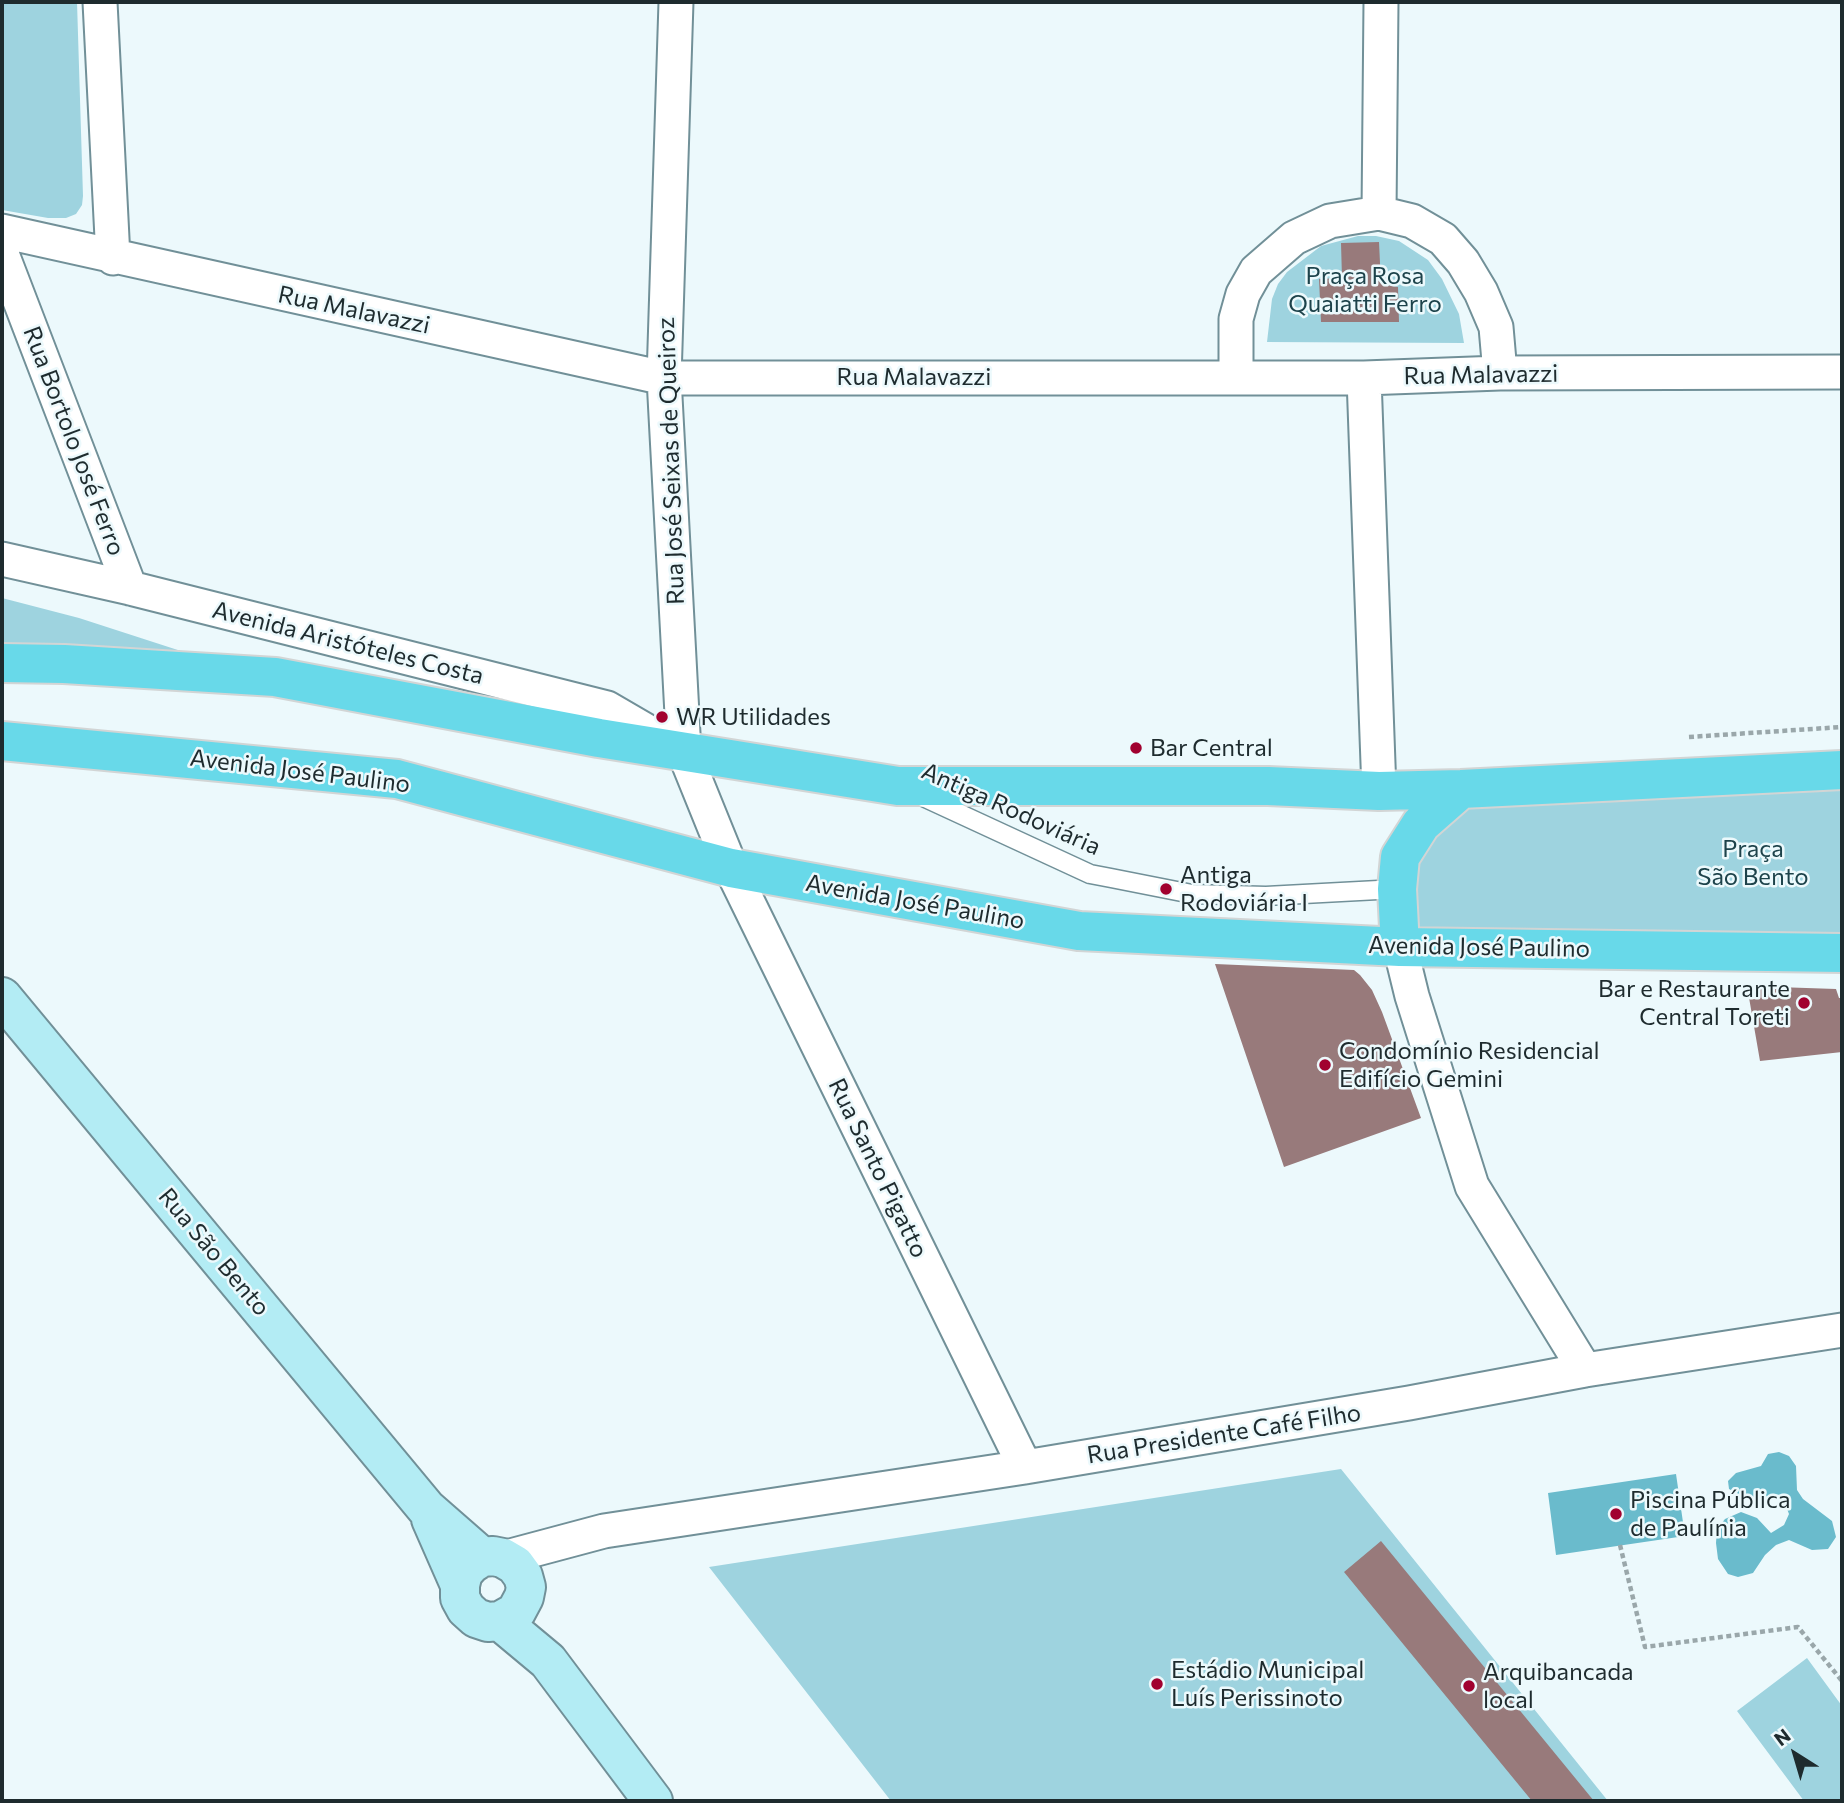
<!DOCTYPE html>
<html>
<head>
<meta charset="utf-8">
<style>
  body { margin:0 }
  #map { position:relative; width:1844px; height:1803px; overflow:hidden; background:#ecf9fc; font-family:Commissioner,sans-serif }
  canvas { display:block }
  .frame { position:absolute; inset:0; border:4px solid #1e2b2e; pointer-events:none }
  .north { position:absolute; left:1760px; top:1719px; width:70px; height:70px; -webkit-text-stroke:5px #ecf9fc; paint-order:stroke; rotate:323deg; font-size:19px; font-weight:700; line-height:28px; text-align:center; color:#1e2b2e }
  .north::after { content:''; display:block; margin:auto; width:24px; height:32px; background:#1e2b2e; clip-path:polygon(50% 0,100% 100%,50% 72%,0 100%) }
</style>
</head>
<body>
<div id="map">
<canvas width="1844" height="1803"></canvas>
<div class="frame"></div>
<div class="north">N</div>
</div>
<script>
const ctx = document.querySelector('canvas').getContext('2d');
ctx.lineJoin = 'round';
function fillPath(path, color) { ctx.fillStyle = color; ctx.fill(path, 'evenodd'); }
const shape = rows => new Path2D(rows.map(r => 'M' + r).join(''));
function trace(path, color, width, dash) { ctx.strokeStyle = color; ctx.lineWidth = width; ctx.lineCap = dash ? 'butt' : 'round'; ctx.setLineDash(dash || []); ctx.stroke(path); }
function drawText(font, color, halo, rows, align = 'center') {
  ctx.font = font + ' Commissioner,sans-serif'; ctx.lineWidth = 5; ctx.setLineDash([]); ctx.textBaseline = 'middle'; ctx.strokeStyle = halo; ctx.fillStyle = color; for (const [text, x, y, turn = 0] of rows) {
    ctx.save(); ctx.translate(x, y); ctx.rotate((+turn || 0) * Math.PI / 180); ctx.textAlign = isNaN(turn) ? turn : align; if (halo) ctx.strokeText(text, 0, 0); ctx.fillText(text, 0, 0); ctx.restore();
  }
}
const green = shape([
  [2,2,77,2,83,196,82,205,76,214,66,218,48,218,2,210],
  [1358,236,1376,236,1399,241,1428,260,1442,279,1459,314,1464,343,1267,342,1272,299,1278,284,1287,272,1321,246],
  [2,598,79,618,221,664,2,663],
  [1842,770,1842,953,1417,947,1397,889,1461,789],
  [1341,1469,1608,1801,891,1801,709,1567],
  [1807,1658,1842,1706,1842,1801,1804,1801,1737,1711]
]);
const water = shape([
  [1779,1452,1789,1456,1796,1466,1797,1490,1803,1499,1832,1521,1836,1537,1828,1549,1812,1550,1789,1540,1776,1545,1765,1555,1753,1573,1738,1577,1728,1574,1718,1559,1716,1543,1717,1529,1725,1519,1741,1512,1757,1518,1771,1533,1784,1525,1789,1514,1782,1496,1752,1497,1740,1495,1729,1489,1728,1481,1736,1473,1761,1466,1768,1454],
  [1676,1474,1685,1536,1556,1555,1548,1493]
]);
const building = shape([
  [1379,242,1381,284,1398,287,1399,322,1321,322,1319,279,1342,278,1341,243],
  [1215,964,1354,970,1360,975,1372,990,1382,1012,1421,1118,1284,1167],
  [1747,986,1836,989,1839,998,1842,998,1842,1052,1760,1061],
  [1381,1541,1594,1801,1532,1801,1344,1572]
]);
const path = shape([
  [1689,737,1842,727],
  [1620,1545,1645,1647,1798,1627,1842,1681]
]);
const lane = shape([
  [919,795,1090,874,1111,878,1192,894,1266,896,1397,889]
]);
const street = shape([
  [100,2,113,258],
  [676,2,664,378,684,752,731,868,1025,1467],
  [1379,213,1381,2],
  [2,231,664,378,1364,378,1500,373,1842,372],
  [2,254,130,588],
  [1236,377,1236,319,1243,294,1256,271,1294,238,1330,221,1379,213,1412,221,1443,239,1463,262,1481,292,1496,327,1500,373],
  [1364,378,1379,791],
  [2,559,130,588,607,708,674,747],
  [1400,947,1412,996,1472,1186,1585,1370],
  [503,1558,604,1531,1025,1467,1409,1403,1585,1370,1842,1330]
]);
const secondary = shape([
  [2,997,426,1508,482,1557],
  [431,1519,460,1585,460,1598,466,1609,476,1618,488,1622,500,1621,516,1612,524,1597,526,1587,523,1576,515,1565,503,1558,493,1556,482,1557,471,1564,463,1573,460,1585],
  [500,1621,548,1661,653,1801]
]);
const primary = shape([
  [2,663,64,664,275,677,599,738,898,786,1268,786,1379,791,1461,789,1842,770],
  [2,741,397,779,731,868,1079,931,1400,947,1842,953],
  [1400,947,1397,889,1400,857,1421,824,1461,789]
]);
const markers = [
  [662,717,7,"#a1012f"],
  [1136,748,7,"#a1012f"],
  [1166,889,7,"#a1012f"],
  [1804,1003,7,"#a1012f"],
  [1325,1065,7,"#a1012f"],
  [1616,1514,7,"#a1012f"],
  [1157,1684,7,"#a1012f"],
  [1469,1686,7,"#a1012f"]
];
const parkNames = [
  ["Praça Rosa",1365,276],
  ["Quaiatti Ferro",1365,304],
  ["Praça",1753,849],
  ["São Bento",1753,877]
];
const streetNames = [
  ["Rua Malavazzi",354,310,12],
  ["Rua Malavazzi",1481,375,-1],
  ["Rua Malavazzi",914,377],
  ["Rua Bortolo José Ferro",74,441,69],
  ["Rua José Seixas de Queiroz",671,461,-92],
  ["Avenida Aristóteles Costa",348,643,14],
  ["Avenida José Paulino",300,771,7],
  ["Antiga Rodoviária",1011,809,24],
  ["Avenida José Paulino",915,902,10],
  ["Avenida José Paulino",1479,947,1],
  ["Rua Santo Pigatto",878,1168,64],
  ["Rua São Bento",214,1252,50],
  ["Rua Presidente Café Filho",1224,1434,-9]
];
const poiNames = [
  ["WR Utilidades",676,717],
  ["Bar Central",1150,748],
  ["Antiga",1180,875],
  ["Rodoviária I",1180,903],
  ["Bar e Restaurante",1790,989,"right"],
  ["Central Toreti",1790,1017,"right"],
  ["Condomínio Residencial",1339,1051],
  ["Edifício Gemini",1339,1079],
  ["Piscina Pública",1630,1500],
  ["de Paulínia",1630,1528],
  ["Estádio Municipal",1171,1670],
  ["Luís Perissinoto",1171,1698],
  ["Arquibancada",1483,1672],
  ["local",1483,1700]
];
fillPath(green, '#9ed3df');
fillPath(water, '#6abbcc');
fillPath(building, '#987a7b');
trace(lane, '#719098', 21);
trace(street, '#719098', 37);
trace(secondary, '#719098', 42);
trace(primary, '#d2d5d5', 42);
trace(path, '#9aa7aa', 4.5, [5, 3.5]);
trace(lane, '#fff', 18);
trace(street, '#fff', 33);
trace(secondary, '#b3ecf4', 38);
trace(primary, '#68d9e9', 38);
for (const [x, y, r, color] of markers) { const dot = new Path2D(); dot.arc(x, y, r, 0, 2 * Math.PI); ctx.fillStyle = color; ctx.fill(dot); trace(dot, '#ecf9fc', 2.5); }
drawText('24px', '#1d434b', '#ecf9fc', parkNames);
drawText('24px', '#1e2b2e', '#ecf9fc', streetNames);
drawText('24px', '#1e2b2e', '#ecf9fc', poiNames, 'left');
</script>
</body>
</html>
